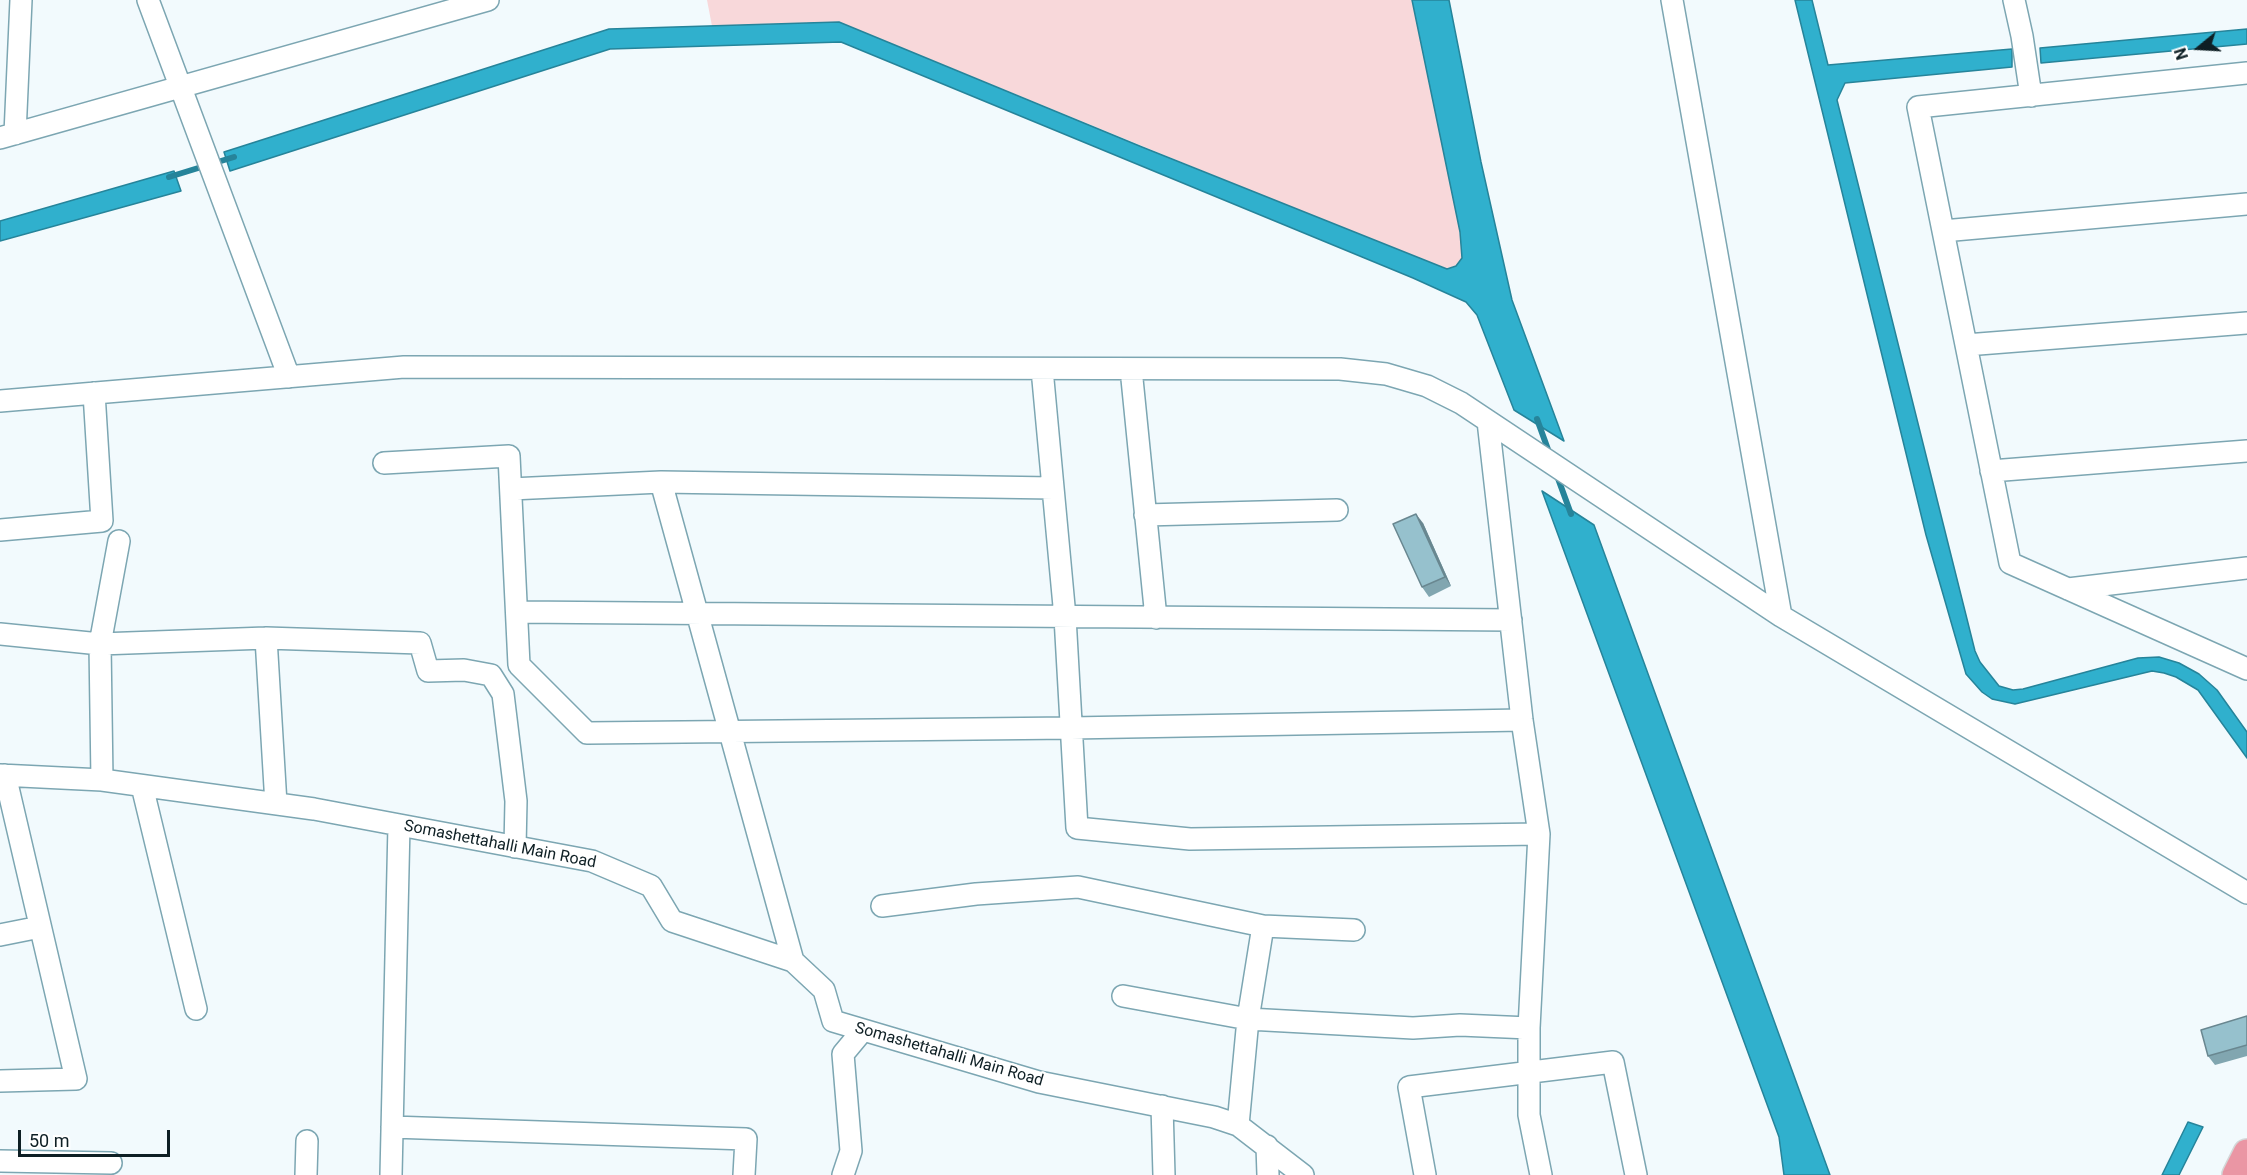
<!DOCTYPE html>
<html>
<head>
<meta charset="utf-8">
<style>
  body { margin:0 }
  #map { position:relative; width:2247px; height:1175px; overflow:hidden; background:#f2fafd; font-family:Roboto,sans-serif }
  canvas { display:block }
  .north { position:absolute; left:2169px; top:18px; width:60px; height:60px; -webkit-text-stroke:4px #fff; paint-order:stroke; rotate:252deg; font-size:16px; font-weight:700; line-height:24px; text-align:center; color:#0e1f24 }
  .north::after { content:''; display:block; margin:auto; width:21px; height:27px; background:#0e1f24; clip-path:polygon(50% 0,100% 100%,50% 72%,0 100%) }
  .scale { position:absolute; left:18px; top:1130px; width:152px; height:27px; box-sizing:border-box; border:3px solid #0e1f24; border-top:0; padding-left:8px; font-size:18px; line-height:21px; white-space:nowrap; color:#0e1f24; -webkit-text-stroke:4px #fff; paint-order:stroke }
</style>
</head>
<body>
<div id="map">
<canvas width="2247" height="1175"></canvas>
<div class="north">N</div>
<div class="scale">50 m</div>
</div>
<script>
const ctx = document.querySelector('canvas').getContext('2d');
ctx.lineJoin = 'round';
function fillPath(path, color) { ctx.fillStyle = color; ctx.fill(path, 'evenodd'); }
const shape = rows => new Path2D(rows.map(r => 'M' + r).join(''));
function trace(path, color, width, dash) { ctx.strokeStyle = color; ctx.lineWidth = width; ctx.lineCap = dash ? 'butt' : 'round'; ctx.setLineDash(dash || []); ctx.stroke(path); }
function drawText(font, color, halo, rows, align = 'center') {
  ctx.font = font + ' Roboto,sans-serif'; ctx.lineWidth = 4.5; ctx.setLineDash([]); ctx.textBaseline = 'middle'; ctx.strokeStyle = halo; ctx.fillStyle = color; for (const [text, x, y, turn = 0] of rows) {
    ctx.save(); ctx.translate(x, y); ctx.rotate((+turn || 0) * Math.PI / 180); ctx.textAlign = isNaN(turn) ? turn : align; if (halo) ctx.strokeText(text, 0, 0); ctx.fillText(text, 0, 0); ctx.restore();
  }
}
const green = shape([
  [707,0,1412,0,1460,232,1462,258,1456,266,1443,269,839,22,712,26]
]);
const water = shape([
  [1412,0,1449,0,1481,162,1512,300,1564,441,1514,410,1477,315,1466,302,1413,278,841,42,610,49,230,171,224,152,609,29,839,22,1142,147,1447,269,1456,266,1462,258,1460,232,1412,0],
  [1795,0,1812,0,1828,65,2012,49,2012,67,1845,83,1837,100,1975,651,1980,662,1999,686,2013,690,2023,689,2138,658,2159,657,2179,663,2199,674,2217,690,2247,732,2247,758,2198,690,2176,677,2164,673,2152,671,2015,704,1992,699,1982,692,1966,674,1926,535,1795,0],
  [2247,29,2247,44,2041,63,2040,48,2247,29],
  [174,171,181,191,0,241,0,221,174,171],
  [1542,491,1594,525,1830,1175,1784,1175,1779,1137,1542,491],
  [2188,1122,2203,1127,2179,1175,2162,1175,2188,1122]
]);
const stream = shape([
  [169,177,234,157],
  [1537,419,1550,455],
  [1556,473,1571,514]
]);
const minor = shape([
  [148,0,289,377],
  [1672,0,1781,616],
  [2014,0,2022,36,2031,96],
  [2247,73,1918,107,2010,563,2247,669],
  [15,134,21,0],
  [0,138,488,0],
  [1943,231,2247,204],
  [1966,345,2247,323],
  [1042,369,1065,617,1077,828,1190,839,1539,834],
  [1131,369,1156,618],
  [0,401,404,367,1340,369,1386,374,1427,386,1461,403,1781,616,2247,893],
  [1488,421,1522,720,1539,834,1529,1028,1529,1115,1541,1175],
  [384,463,509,456,519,665,587,733,1071,728,1522,720],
  [1991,471,2247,451],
  [661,482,793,961],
  [511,489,661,482,1053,488],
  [1145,515,1337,510],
  [0,530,102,521,94,393],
  [2068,589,2247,568],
  [517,612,1511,620],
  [0,634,100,644,266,638,420,643,428,671,464,670,491,675,503,694,516,801,515,847],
  [266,638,276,804],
  [0,775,102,780,314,809,592,861,651,886,672,921,793,961,824,990,833,1021,1039,1082,1214,1117,1238,1125,1303,1175],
  [102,780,100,644,119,541],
  [142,786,196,1009],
  [882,906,976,894,1078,887,1263,926,1354,930],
  [0,935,40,927],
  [1123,996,1248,1019,1413,1028,1460,1025,1529,1028],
  [0,1081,76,1079,5,775],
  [1162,1106,1164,1175],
  [1238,1125,1248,1019,1263,926],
  [392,1127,746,1139,744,1175],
  [1267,1146,1268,1175],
  [0,1161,111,1163],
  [306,1175,307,1141],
  [391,1175,399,825],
  [843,1175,851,1151,843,1054,863,1030],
  [1425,1175,1409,1087,1613,1062,1636,1175]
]);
const major = shape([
  [2236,1175,2247,1153]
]);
const wall = shape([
  [1423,523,1451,586,1429,597,1422,587],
  [2247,1016,2247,1056,2215,1065,2208,1056]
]);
const shadedWall = shape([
  [1416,514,1423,523,1451,586,1445,577]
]);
const building = shape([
  [1416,514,1445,577,1422,587,1393,524,1416,514],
  [2247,1016,2247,1045,2208,1056,2201,1030,2247,1016]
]);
const streetNames = [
  ["Somashettahalli Main Road",500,845,11],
  ["Somashettahalli Main Road",949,1055,16]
];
fillPath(green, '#f8d8da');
fillPath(water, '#30b0cd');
trace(water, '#26849a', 1.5);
trace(stream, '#26849a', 6);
trace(minor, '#7ca6b2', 24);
trace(major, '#d4d7d8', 30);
trace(minor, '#fff', 21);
trace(major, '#ea96a4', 27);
fillPath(wall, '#81a6b0');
fillPath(shadedWall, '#698790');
fillPath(building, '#96c1cd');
trace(building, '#698790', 1.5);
drawText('16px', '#0e1f24', '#fff', streetNames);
</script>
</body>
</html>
